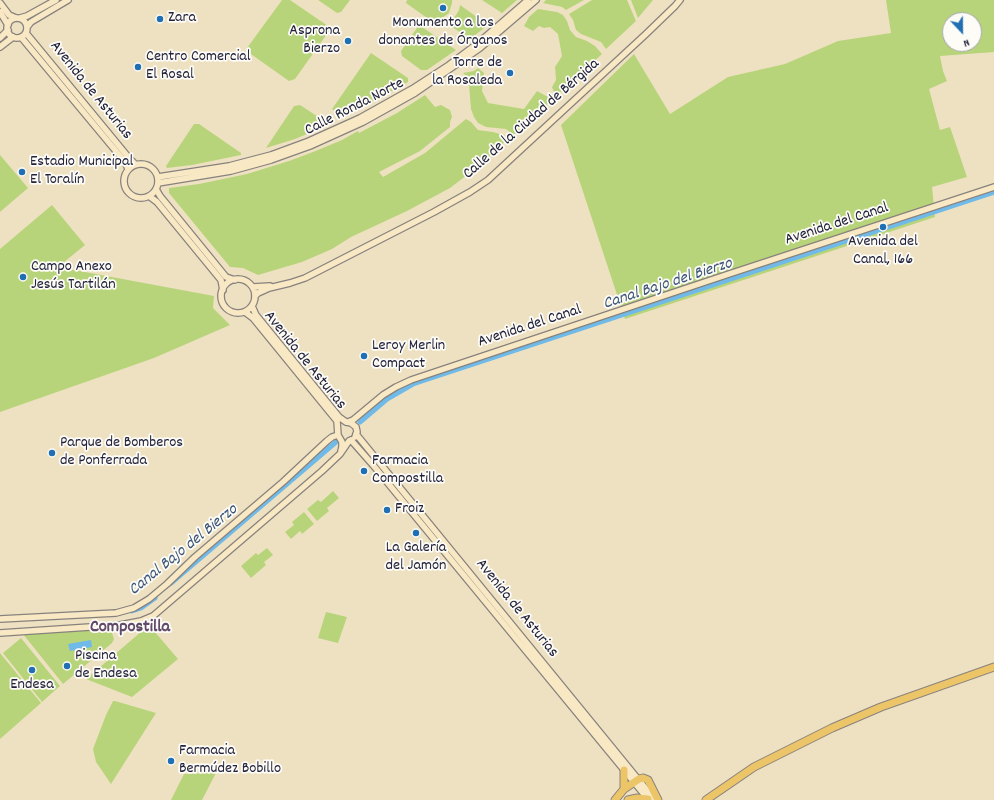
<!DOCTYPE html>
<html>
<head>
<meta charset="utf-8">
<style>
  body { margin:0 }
  #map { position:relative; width:994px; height:800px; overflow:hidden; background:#eee1c2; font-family:Dekko,sans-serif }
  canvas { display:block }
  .north { position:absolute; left:942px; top:12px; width:40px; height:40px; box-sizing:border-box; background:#fdfcf7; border:1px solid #a5a5ac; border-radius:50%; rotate:158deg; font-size:11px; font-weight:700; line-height:16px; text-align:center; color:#22223b }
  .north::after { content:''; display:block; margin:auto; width:14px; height:18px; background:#1f6fb2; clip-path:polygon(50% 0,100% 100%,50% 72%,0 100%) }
</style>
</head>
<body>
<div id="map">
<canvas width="994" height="800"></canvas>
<div class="north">N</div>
</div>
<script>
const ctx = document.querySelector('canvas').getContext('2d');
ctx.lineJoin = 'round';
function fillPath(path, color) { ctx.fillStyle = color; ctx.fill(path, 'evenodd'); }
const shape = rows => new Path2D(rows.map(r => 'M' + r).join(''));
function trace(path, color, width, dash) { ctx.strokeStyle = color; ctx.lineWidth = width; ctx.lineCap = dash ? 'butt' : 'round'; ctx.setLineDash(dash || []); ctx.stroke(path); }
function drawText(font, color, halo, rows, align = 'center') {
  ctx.font = font + ' Dekko,sans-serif'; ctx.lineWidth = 3.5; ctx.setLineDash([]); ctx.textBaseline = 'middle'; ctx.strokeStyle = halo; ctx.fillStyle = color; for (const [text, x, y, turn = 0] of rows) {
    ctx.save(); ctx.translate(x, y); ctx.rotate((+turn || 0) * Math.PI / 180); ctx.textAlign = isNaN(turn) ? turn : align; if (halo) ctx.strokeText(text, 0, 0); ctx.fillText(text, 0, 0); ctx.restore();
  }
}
const green = shape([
  [282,0,290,0,328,26,329,31,295,79,289,81,248,52,247,48],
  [318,0,350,0,341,12,337,13],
  [407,0,452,0,452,3,449,13,442,18,436,20,427,18,406,3],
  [482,0,517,0,502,13],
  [546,0,584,0,566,10,562,7,543,3],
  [592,0,627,0,636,21,606,49,601,42,581,34,576,30,573,20,569,14],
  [631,0,653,0,638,18],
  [886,0,994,0,994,52,940,56,943,71,947,81,929,89,940,130,950,127,967,177,932,187,935,217,625,319,561,125,634,54,670,114,728,77,785,64,838,41,891,33],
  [950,20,974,20,974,44,950,44],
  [460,5,488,25,470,39,446,23,452,20,456,15,459,10],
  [538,9,557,12,563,15,567,21,570,30,576,37,587,41,595,46,602,54,514,135,506,129,486,127,478,123,474,117,471,109,469,84,467,77,463,73,474,71,478,68,484,73,482,91,488,103,524,109,537,91,550,98,554,92,552,87,556,80,555,67,562,56,558,34,550,27,544,28,539,26,533,31,524,26,529,17],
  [419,25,456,50,427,70,421,70,402,56,401,51],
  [371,53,408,78,408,82,347,115,341,115,332,109],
  [425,95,435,107,441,105,450,110,452,117,450,122,450,127,420,151,379,172,383,177,425,153,466,119,471,122,478,130,493,132,510,137,480,165,450,188,407,211,351,237,332,249,302,262,258,275,243,268,230,267,169,193,169,188,199,184,247,174,289,161,313,152,342,140,358,131,359,133,397,113],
  [300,105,326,122,326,126,295,139,266,148,294,106],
  [194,124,199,124,241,153,241,155,192,165,167,168,166,166],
  [0,155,28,188,0,212],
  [52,205,85,245,58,267,214,296,213,308,230,325,154,358,0,412,0,249],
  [333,491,339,498,327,508,329,511,317,521,307,509,318,500,321,502],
  [304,512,314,524,302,534,300,531,291,539,285,532,294,525,292,522],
  [267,548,273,555,264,562,266,565,251,578,241,566,256,553,258,555],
  [326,612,347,617,338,643,318,638],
  [149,625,178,659,132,697,86,679],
  [108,629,112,633,114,639,112,643,63,684,23,634],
  [21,638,60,686,42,702,3,653],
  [0,653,41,703,0,739],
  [113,701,115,701,156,713,111,784,96,762,93,749,106,715],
  [216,773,202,800,171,800,184,774]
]);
const water = shape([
  [91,640,92,647,70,651,68,644]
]);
const canal = shape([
  [360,422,387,399,413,384,994,192],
  [171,583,336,442],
  [132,611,141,608,155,598]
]);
const secondary = shape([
  [0,3,9,15,16,18],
  [0,12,8,25],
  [20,18,27,16,56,0],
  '7 28a10 10 0 1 1 20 0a10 10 0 1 1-20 0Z',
  [27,27,31,22,68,0],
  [26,33,129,158,135,164],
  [21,37,125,162,128,169],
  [0,38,8,30],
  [0,47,13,37],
  '124 181a17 17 0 1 1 34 0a17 17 0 1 1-34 0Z',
  [158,177,229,166,271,155,309,141,360,118,412,89,449,65,477,44,528,0],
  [158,183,231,171,271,160,310,146,363,122,415,93,480,48,536,0],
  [156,189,160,196,226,277,235,280],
  [149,196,157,202,221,280,223,290],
  '221 296a17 17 0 1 1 34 0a17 17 0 1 1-34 0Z',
  [253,287,270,286],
  [255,296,258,293,269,288,290,283,305,278,434,212,470,192,488,180,646,34,675,6,680,0],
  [252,306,256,315,339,417,346,422],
  [245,312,253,318,337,421,338,435,342,442,342,447,341,451],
  [347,422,351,423,356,427,357,432,355,437],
  [348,422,353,420,383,395,396,387,411,380,729,274,994,187],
  [356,434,655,800],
  [351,440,373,465,648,799],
  [0,619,116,613,134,608,149,599,167,584,195,557,283,482,327,441,332,437,338,435],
  [0,633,120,625,141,621,153,616,322,471,340,454,349,441]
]);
const highway = shape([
  [624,770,624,789],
  [615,800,624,789,639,779,643,778,648,780,658,800],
  [628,800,637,798,648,799],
  [706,800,754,767,832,728,881,707,994,667]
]);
const markers = [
  [443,8,4,"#1f6fb2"],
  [160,19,4,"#1f6fb2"],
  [348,41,4,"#1f6fb2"],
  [138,67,4,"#1f6fb2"],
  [510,73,4,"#1f6fb2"],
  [22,172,4,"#1f6fb2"],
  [883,227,4,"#1f6fb2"],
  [23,277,4,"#1f6fb2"],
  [364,356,4,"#1f6fb2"],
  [52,453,4,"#1f6fb2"],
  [364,471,4,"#1f6fb2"],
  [387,510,4,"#1f6fb2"],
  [416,533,4,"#1f6fb2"],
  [67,666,4,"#1f6fb2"],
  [32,670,4,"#1f6fb2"],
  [171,761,4,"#1f6fb2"]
];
const poiNames = [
  ["Zara",168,19],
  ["Monumento a los",443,24,"center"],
  ["donantes de Órganos",443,42,"center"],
  ["Asprona",340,32,"right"],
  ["Bierzo",340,50,"right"],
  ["Centro Comercial",146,58],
  ["El Rosal",146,76],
  ["Torre de",502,64,"right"],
  ["la Rosaleda",502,82,"right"],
  ["Estadio Municipal",30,163],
  ["El Toralín",30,181],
  ["Avenida del",883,243,"center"],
  ["Canal, 166",883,261,"center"],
  ["Campo Anexo",31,268],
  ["Jesús Tartilán",31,286],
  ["Leroy Merlin",372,347],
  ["Compact",372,365],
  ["Parque de Bomberos",60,444],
  ["de Ponferrada",60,462],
  ["Farmacia",372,462],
  ["Compostilla",372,480],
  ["Froiz",395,510],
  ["La Galería",416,549,"center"],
  ["del Jamón",416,567,"center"],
  ["Piscina",75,657],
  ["de Endesa",75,675],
  ["Endesa",32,686,"center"],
  ["Farmacia",179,752],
  ["Bermúdez Bobillo",179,770]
];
const streetNames = [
  ["Avenida de Asturias",90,91,51],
  ["Calle Ronda Norte",355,108,-27],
  ["Calle de la Ciudad de Bérgida",532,120,-41],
  ["Avenida del Canal",837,225,-18],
  ["Avenida del Canal",530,327,-18],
  ["Avenida de Asturias",304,361,51],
  ["Avenida de Asturias",516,609,51]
];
const waterNames = [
  ["Canal Bajo del Bierzo",668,285,-18],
  ["Canal Bajo del Bierzo",184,551,-39]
];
const quarterNames = [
  ["Compostilla",130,629]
];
fillPath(green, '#b8d47a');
fillPath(water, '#6fbae8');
trace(canal, '#6fbae8', 5);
trace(secondary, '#88827e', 8);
trace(highway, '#88827e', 9);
trace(secondary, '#f8e8c3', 5.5);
trace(highway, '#edc569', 7);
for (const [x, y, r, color] of markers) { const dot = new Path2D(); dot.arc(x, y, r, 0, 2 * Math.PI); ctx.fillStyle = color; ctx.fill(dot); trace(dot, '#fdfcf7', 1.5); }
drawText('16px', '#22223b', '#fdfcf7', poiNames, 'left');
drawText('16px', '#22223b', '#fdfcf7', streetNames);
drawText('italic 17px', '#3d5778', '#fdfcf7', waterNames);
drawText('bold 18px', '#624b6a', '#fdfcf7', quarterNames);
</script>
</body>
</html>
